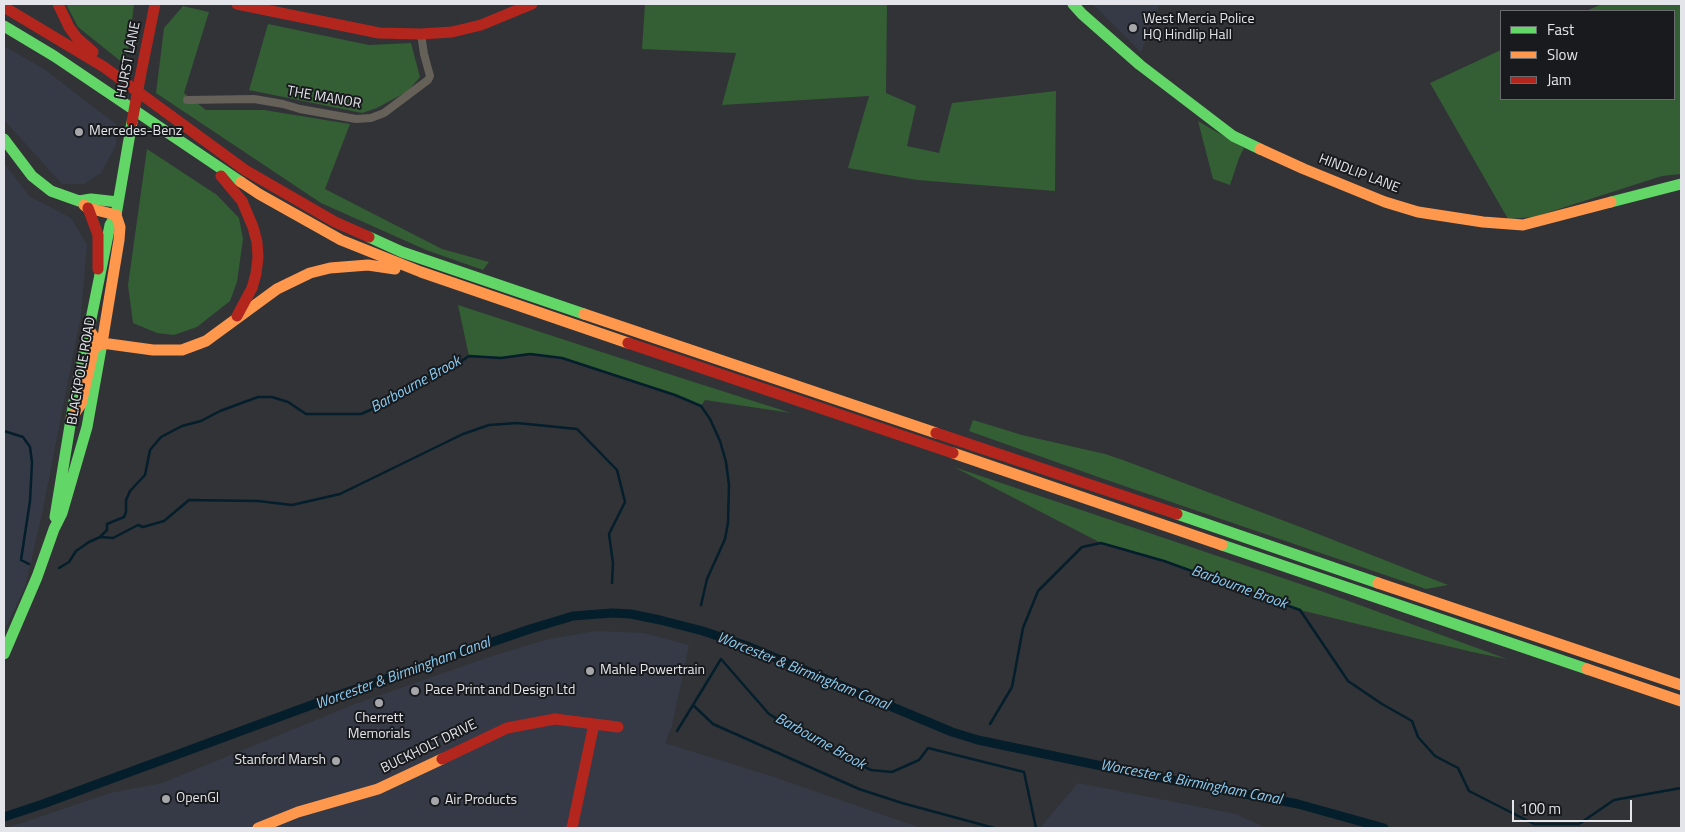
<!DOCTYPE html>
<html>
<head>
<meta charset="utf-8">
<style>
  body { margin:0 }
  #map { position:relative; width:1685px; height:832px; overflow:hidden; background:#313337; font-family:"Titillium Web",sans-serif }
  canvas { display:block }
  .frame { position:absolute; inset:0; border:5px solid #e3e5ea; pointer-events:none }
  .legend { position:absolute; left:1500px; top:10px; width:175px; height:90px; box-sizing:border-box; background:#181a1d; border:1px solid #696b6f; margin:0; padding:6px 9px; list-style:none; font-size:15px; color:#e3e5ea }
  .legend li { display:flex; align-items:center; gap:10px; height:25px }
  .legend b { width:25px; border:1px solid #696b6f }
  .scale { position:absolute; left:1512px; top:800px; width:120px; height:22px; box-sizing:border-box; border:2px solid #e3e5ea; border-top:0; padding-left:6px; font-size:15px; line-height:18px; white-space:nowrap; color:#e3e5ea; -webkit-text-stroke:4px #181a1d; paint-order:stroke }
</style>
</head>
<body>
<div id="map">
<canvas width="1685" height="832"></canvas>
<div class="frame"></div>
<ul class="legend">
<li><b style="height:6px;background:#63d668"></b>Fast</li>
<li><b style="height:6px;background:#ff974d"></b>Slow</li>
<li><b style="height:6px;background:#b3261e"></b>Jam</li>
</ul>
<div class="scale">100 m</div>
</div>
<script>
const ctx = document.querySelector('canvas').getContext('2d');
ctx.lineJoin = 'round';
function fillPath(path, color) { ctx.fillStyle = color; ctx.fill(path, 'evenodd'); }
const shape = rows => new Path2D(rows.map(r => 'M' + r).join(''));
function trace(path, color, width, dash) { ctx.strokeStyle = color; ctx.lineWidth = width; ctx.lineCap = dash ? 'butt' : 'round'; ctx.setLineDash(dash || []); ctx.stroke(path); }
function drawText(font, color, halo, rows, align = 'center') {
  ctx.font = font + ' "Titillium Web",sans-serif'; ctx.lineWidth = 4; ctx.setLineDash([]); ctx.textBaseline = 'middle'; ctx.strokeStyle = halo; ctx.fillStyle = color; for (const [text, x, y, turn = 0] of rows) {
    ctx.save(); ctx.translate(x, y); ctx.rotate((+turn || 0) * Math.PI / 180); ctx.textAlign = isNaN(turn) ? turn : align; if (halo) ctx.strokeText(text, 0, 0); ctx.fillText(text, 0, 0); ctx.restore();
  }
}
const built = shape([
  [1092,4,1160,4,1141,52],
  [4,46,44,69,117,125,116,145,101,173,84,184,62,184,4,120],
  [4,163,29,196,71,218,87,245,81,315,42,514,25,587,4,631],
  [596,631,644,633,689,645,672,726,665,743,774,777,921,828,7,828,110,793,162,783,355,704,492,656,549,639],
  [1078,783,1236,814,1266,828,1040,828]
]);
const green = shape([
  [66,4,134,4,129,46,124,64,78,27],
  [645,4,887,4,886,93,916,106,907,146,939,153,952,103,1056,91,1055,191,917,180,848,168,869,96,722,105,736,53,642,49],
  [1602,4,1681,4,1681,174,1662,176,1534,217,1508,219,1430,83,1501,50,1501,99,1674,99,1674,11,1586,11],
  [183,6,209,12,184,93,206,110,264,110,350,124,325,189,442,249,489,262,483,270,426,250,321,203,156,93,164,28],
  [268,24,369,45,411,43,420,77,408,91,377,108,362,113,249,90],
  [1198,121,1244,148,1239,158,1230,185,1213,179],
  [147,149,217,195,239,218,243,239,237,282,230,301,197,327,174,335,157,333,133,323,128,285],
  [458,305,675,376,791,413,705,400,701,406,675,395,562,358,530,354,501,358,469,356],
  [973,420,1022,435,1105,454,1123,460,1303,528,1448,585,1426,589,1101,478,969,431],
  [954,467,1324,592,1507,659,1472,652,1300,610,1164,561,1101,543]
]);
const stream = shape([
  [4,431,23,437,30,447,32,462,30,501,21,560,29,564],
  [100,537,113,538,138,525,143,527,164,521,189,500,258,501,292,505,340,494,463,434,489,425,517,423,577,429,617,470,625,502,609,534,613,563,612,583],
  [59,568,69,562,76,551,89,542,100,537,107,530,107,524,124,517,126,512,126,500,130,491,145,475,150,450,161,437,182,426,201,421,220,411,258,397,272,397,288,402,306,414,361,414,395,399,413,385,427,379,439,369,457,364,469,356,501,358,530,354,562,358,675,395,701,406,710,419,720,441,726,462,729,485,728,523,725,539,707,579,701,605],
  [990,724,1012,687,1023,628,1038,591,1082,547,1101,543,1164,561,1300,610,1348,681,1382,704,1412,721,1418,737,1435,756,1458,768,1469,791,1534,824,1579,824,1614,800,1681,788],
  [677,731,693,705],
  [994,828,902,803,859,789,713,724,693,705,721,659,769,714,827,749,871,770,892,772,919,760,928,748,1024,772,1036,828]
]);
const canal = shape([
  [4,817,43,804,336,696,530,629,573,616,612,613,631,614,660,620,703,631,747,646,952,732,978,740,1135,773,1298,804,1384,828]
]);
const street = shape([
  [187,100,254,99,283,104,300,109,356,119,371,118,384,113,428,80,430,76,424,54,421,34]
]);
const fast = shape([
  [1073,4,1082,14,1140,65,1233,136,1260,149],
  [4,26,54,56,241,182],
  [4,139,32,176,51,191,79,201,91,199,118,202],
  [1611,202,1681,184],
  [369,237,402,252,584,314],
  [89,329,110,225,116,215,132,122],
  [1177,514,1378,583],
  [55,517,74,401,89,329],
  [1222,545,1587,669],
  [4,654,37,577,54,529,62,513,87,427,102,343]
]);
const slow = shape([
  [1260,149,1304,169,1385,202,1418,212,1483,222,1523,225,1611,202],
  [241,182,259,194,341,240,421,272,628,343],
  [84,205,88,208,116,215],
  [584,314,936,433],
  [89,329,95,339,102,343,153,350,182,350,206,341,277,289,310,273,330,268,368,265,395,269],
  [102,343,119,240,120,227,116,215],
  [71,419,81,404,94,348,102,343],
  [953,453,1222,545],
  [1378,583,1681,685],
  [1587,669,1681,701],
  [258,828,298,812,378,789,442,759]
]);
const jam = shape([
  [58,4,69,27,77,38,93,52],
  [237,4,379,33,421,34,452,32,481,25,532,4],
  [4,7,104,67,245,170,335,222,369,237],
  [140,78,155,4],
  [221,176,242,201,253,227,257,242,258,257,256,274,252,288,237,316],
  [88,208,98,235,98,269],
  [628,343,953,453],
  [936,433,1177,514],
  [442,759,507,728,555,719,618,727],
  [572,828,594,724]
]);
const jamBridge = shape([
  [132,122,140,78]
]);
const markers = [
  [1133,28,5,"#a5a7ab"],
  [79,132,5,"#a5a7ab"],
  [590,671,5,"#a5a7ab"],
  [415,691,5,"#a5a7ab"],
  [379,703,5,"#a5a7ab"],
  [336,761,5,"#a5a7ab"],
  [166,799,5,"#a5a7ab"],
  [435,801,5,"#a5a7ab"]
];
const poiNames = [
  ["West Mercia Police",1143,20],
  ["HQ Hindlip Hall",1143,36],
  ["Mercedes-Benz",89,132],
  ["Mahle Powertrain",600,671],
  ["Pace Print and Design Ltd",425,691],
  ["Cherrett",379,719,"center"],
  ["Memorials",379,735,"center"],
  ["Stanford Marsh",326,761,"right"],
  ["OpenGI",176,799],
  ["Air Products",445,801]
];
const streetNames = [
  ["HURST LANE",129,60,-79],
  ["THE MANOR",324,98,10],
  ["HINDLIP LANE",1359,174,21],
  ["BLACKPOLE ROAD",82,371,-80],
  ["BUCKHOLT DRIVE",429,747,-26]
];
const waterNames = [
  ["Barbourne Brook",416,385,-29],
  ["Barbourne Brook",1239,588,20],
  ["Worcester & Birmingham Canal",803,672,22],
  ["Worcester & Birmingham Canal",403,674,-20],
  ["Barbourne Brook",820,742,29],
  ["Worcester & Birmingham Canal",1191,783,11]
];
fillPath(built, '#353a46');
fillPath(green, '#345e34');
trace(stream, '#041e2b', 2.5);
trace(canal, '#041e2b', 9);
trace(street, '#656058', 8);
trace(fast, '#63d668', 11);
trace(slow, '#ff974d', 11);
trace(jam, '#b3261e', 11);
trace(jamBridge, '#b3261e', 11);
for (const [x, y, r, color] of markers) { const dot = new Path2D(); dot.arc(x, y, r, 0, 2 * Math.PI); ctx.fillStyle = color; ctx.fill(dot); trace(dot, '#181a1d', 2); }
drawText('14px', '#e3e5ea', '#181a1d', poiNames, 'left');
drawText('14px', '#e3e5ea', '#181a1d', streetNames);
drawText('italic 15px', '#8accf2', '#181a1d', waterNames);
</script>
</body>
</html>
